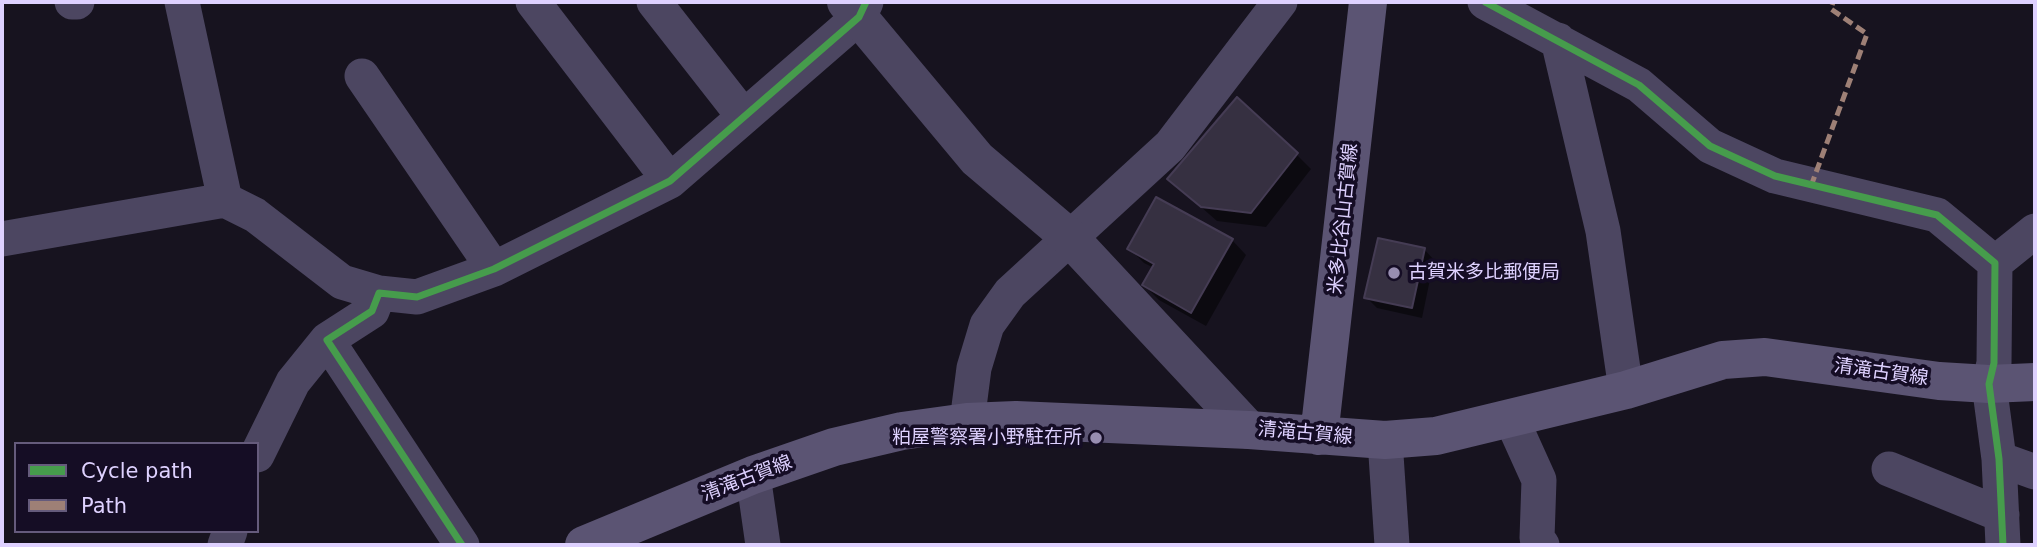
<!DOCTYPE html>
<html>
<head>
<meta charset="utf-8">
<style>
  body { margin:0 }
  #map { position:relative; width:2037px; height:547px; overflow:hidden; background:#17131f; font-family:"DejaVu Sans",sans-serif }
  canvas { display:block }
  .frame { position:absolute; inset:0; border:4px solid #ded1ff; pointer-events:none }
  .legend { position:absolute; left:14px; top:442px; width:245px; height:91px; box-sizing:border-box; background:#150d25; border:2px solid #655b7c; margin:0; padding:9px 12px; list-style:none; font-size:21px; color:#ded1ff }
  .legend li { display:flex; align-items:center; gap:14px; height:35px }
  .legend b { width:35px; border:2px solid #655b7c }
</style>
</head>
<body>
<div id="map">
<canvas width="2037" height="547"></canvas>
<div class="frame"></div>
<ul class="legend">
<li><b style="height:9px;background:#469c4c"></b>Cycle path</li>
<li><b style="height:9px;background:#9e8076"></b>Path</li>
</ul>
</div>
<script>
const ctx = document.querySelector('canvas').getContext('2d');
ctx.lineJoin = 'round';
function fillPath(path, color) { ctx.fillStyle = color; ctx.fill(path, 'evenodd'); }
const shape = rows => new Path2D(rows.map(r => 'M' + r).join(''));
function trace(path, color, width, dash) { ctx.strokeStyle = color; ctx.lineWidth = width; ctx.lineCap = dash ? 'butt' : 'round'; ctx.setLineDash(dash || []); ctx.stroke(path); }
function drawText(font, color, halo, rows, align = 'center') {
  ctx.font = font + ' "DejaVu Sans","Noto Sans JP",sans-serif'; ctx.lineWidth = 7; ctx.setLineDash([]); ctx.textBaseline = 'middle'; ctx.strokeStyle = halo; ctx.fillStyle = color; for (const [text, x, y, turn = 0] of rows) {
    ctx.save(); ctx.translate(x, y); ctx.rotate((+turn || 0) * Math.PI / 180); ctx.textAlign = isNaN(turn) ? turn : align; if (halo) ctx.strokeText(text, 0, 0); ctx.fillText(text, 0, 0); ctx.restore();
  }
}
const shadow = shape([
  [1296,154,1311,169,1266,227,1217,221,1169,179],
  [1232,240,1246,255,1206,326,1159,300,1144,285,1154,268,1144,263,1130,249],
  [1424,249,1434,260,1422,318,1377,308,1366,297]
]);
const building = shape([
  [1237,97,1298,153,1251,213,1201,207,1167,179,1237,97],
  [1156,197,1233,239,1191,313,1142,285,1154,264,1127,249,1156,197],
  [1378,238,1425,248,1412,308,1364,298,1378,238]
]);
const minor = shape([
  [72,2,77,2],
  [182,2,225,200,255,215,342,282,379,293],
  [533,2,670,181],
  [654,2,744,117],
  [1485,2,1639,85,1710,146,1775,176,1937,215,1995,263,1994,363,1989,384,1999,459,2003,545],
  [1558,40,1603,231,1626,390],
  [362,76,494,269],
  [2,239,225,200],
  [1995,263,2035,231],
  [1511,418,1539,480,1537,538,1542,545],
  [967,422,974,368,987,325,1010,293,1170,146,1280,2],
  [1385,440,1392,545],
  [257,455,293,382,327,340],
  [1999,459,2035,472],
  [1889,469,2002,515],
  [753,475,763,545],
  [225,545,230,531],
  [462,545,327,340,372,311,379,293,417,297,494,269,670,181,859,17,866,2]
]);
const tertiary = shape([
  [846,2,977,159,1069,237,1249,430]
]);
const secondary = shape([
  [1319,436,1368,2],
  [584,545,753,475,834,447,902,431,967,422,1016,420,1249,430,1385,440,1436,436,1626,390,1723,360,1765,357,1939,381,1989,384,2035,382]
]);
const quiet = shape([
  [1811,186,1867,34,1831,9,1833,2]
]);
const cycleway = shape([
  [1485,2,1639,85,1710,146,1775,176,1937,215,1995,263,1994,363,1989,384,1999,459,2003,545],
  [462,545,327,340,372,311,379,293,417,297,494,269,670,181,859,17,866,2]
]);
const markers = [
  [1394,273,7,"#988eb1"],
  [1096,438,7,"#988eb1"]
];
const streetNames = [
  ["米多比谷山古賀線",1344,219,-84],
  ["清滝古賀線",1881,373,8],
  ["清滝古賀線",1305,434,5],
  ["清滝古賀線",747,479,-21]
];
const poiNames = [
  ["古賀米多比郵便局",1408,273],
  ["粕屋警察署小野駐在所",1082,438,"right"]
];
fillPath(shadow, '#0007');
fillPath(building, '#363041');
trace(building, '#453c54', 2);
trace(minor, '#4c4661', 35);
trace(tertiary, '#4c4661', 38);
trace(secondary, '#5b5473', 38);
trace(quiet, '#9e8076', 5, [10, 5]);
trace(cycleway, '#469c4c', 7);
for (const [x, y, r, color] of markers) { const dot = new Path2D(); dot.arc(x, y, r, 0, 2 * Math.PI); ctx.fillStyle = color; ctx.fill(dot); trace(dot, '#150d25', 2.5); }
drawText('19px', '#ded1ff', '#150d25', streetNames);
drawText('19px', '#ded1ff', '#150d25', poiNames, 'left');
</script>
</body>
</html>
